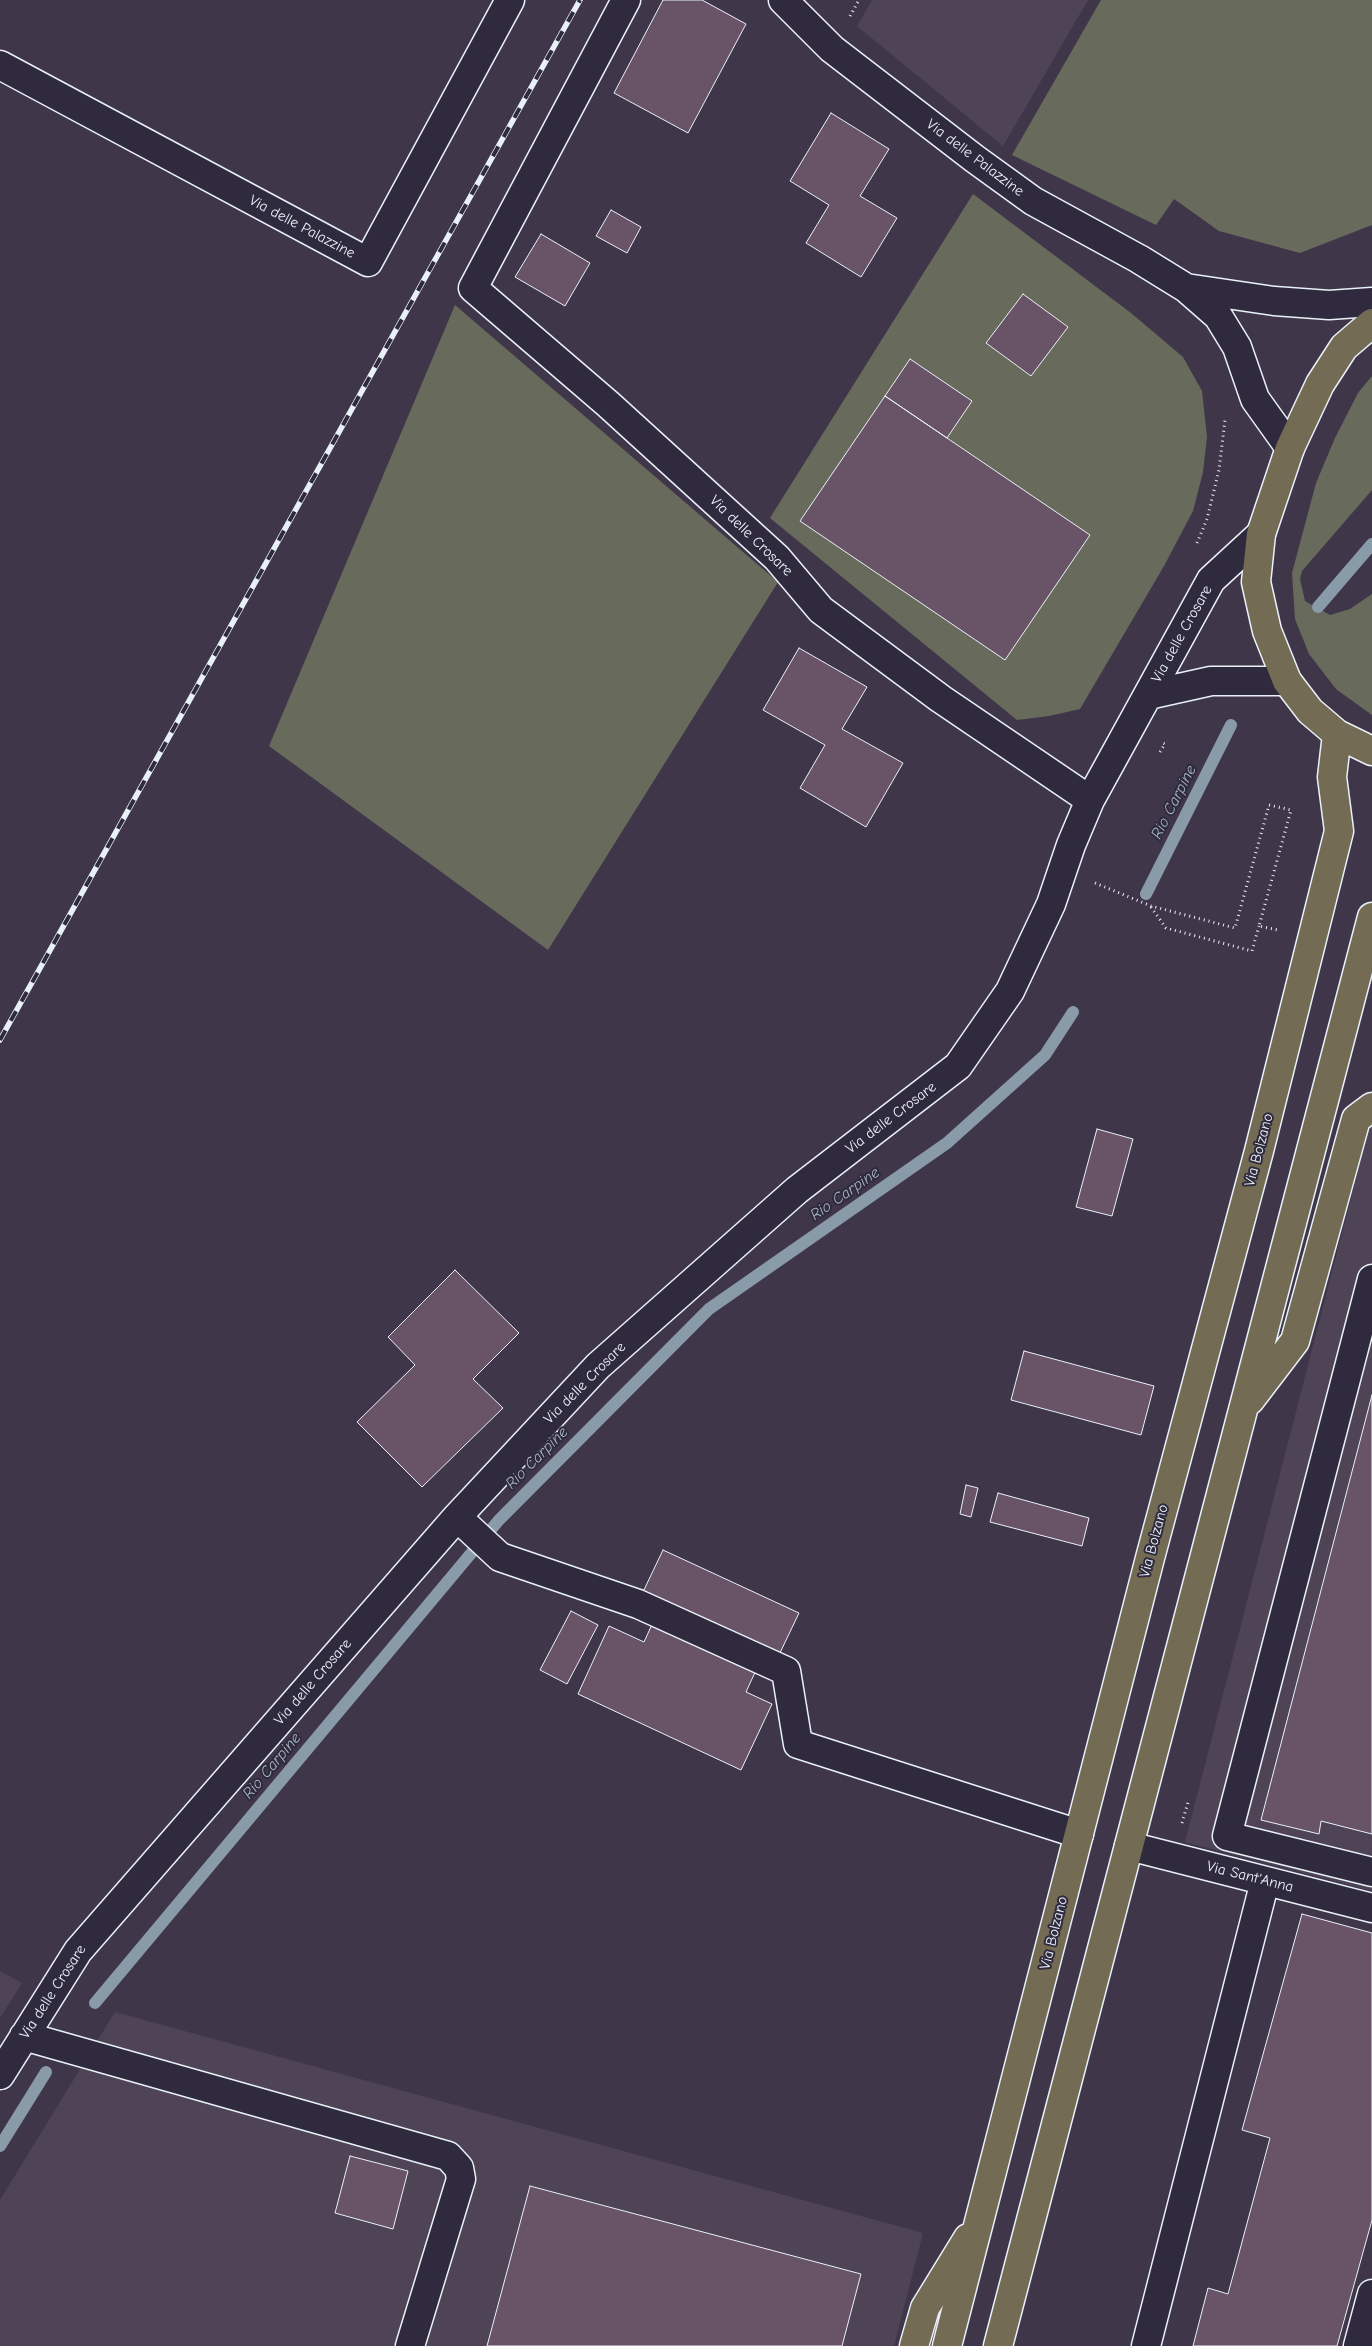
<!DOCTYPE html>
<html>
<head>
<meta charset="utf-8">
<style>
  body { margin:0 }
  canvas { display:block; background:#40364a }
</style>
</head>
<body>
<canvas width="1372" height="2346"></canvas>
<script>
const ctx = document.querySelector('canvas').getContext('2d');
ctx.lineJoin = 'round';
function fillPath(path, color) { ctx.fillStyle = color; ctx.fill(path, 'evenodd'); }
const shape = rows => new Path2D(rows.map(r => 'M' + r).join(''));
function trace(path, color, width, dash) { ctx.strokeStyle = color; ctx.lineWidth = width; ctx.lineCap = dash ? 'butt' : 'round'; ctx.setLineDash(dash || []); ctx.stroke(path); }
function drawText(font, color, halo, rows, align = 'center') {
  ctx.font = font + ' "Comic Neue",sans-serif'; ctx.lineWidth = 4; ctx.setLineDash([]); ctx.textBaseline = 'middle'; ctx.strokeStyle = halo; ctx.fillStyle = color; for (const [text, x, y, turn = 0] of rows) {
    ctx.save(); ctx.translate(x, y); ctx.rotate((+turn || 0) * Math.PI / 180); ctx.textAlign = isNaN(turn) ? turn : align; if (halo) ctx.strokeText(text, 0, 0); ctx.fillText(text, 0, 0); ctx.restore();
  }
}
const built = shape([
  [872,0,1088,0,1003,146,857,26],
  [1372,1117,1372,1891,1185,1842],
  [0,1971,22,1983,0,2018],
  [115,2012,923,2233,894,2346,0,2346,0,2200]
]);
const green = shape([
  [1101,0,1372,0,1372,225,1300,253,1219,231,1174,199,1156,225,1012,155],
  [973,194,1131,313,1183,357,1202,391,1207,437,1203,472,1193,511,1164,566,1080,709,1049,716,1017,720,770,518],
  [455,305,778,582,548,950,269,746],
  [1372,376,1372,490,1302,571,1300,579,1305,601,1330,615,1350,609,1372,594,1372,715,1336,689,1309,654,1295,619,1292,573,1316,483,1335,438,1358,393]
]);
const stream = shape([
  [1318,607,1372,544],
  [1146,894,1231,725],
  [95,2003,499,1520,709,1309,947,1143,1045,1055,1073,1012],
  [0,2146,46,2072]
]);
const building = shape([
  [663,0,702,0,746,24,688,133,614,93,663,0],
  [831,113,889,149,860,196,897,218,861,277,806,243,829,205,790,181,831,113],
  [611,210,641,227,627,253,596,236,611,210],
  [541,234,590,263,565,306,515,277,541,234],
  [1023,294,1068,327,1031,376,986,343,1023,294],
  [910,359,972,401,947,438,885,396,910,359],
  [885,396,1090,535,1005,660,800,521,885,396],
  [799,648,867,687,842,729,903,763,866,827,800,788,825,745,763,710,799,648],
  [1097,1129,1133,1139,1112,1216,1076,1207,1097,1129],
  [455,1270,519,1333,473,1379,503,1408,422,1487,357,1422,415,1365,388,1337,455,1270],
  [1024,1351,1154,1386,1141,1435,1011,1400,1024,1351],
  [1372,1395,1372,1834,1321,1821,1319,1834,1261,1820,1372,1395],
  [966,1485,978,1488,971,1517,960,1514,966,1485],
  [998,1493,1089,1518,1082,1546,990,1522,998,1493],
  [663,1550,799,1613,778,1657,642,1594,663,1550],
  [571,1611,598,1625,567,1684,540,1670,571,1611],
  [654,1620,757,1668,746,1692,772,1704,741,1770,578,1694,609,1626,644,1642,654,1620],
  [1302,1914,1372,1933,1372,2220,1337,2346,1193,2346,1208,2288,1228,2294,1270,2138,1242,2130,1302,1914],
  [350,2156,408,2171,393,2229,335,2213,350,2156],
  [530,2186,861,2274,842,2346,487,2346,530,2186]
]);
const path = shape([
  [850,16,859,0],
  [1197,543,1207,519,1219,470,1225,420],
  [1160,752,1165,744,1161,742],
  [1095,883,1151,906,1235,928,1269,805,1291,810,1259,926,1278,930],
  [1151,907,1166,928,1252,951,1259,926],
  [1182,1823,1189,1799]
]);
const minor = shape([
  [626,0,473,288,608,404,777,558,821,610,941,699,1090,800],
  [783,0,832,49,975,159,1033,201,1139,259,1186,288,1218,316,1237,347,1255,399,1290,448],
  [0,65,368,262,510,0],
  [1186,288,1274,301,1329,305,1372,302],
  [1148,695,1211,681,1287,681],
  [1372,1279,1227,1836,1372,1872],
  [457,1517,500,1557,638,1604,786,1671,798,1744,1079,1834],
  [1129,1846,1372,1908],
  [24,2036,448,2156,459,2168,461,2179,410,2346],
  [0,2075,78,1951,457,1517,598,1366,797,1190,958,1066,1010,991,1051,904,1071,845,1090,800,1211,580,1261,534],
  [1146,2346,1265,1881],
  [1358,2346,1372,2294]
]);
const major = shape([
  [1372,323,1344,347,1320,384,1290,448,1261,534,1256,582,1267,631,1287,681,1310,711,1337,734,1372,751],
  [1250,1400,1295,1341,1356,1119,1372,1107],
  [914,2346,925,2308,968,2238],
  [947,2346,1150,1558,1259,1151,1339,831,1332,777,1337,734],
  [998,2346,1372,917]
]);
const rail = shape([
  [0,1040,580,0]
]);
const streetNames = [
  ["Via delle Palazzine",975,158,37],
  ["Via delle Palazzine",302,227,28],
  ["Via delle Crosare",751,536,44],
  ["Via delle Crosare",1182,634,-61],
  ["Via delle Crosare",891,1118,-37],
  ["Via Bolzano",1259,1150,-75],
  ["Via delle Crosare",585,1383,-45],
  ["Via Bolzano",1154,1541,-75],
  ["Via delle Crosare",313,1682,-49],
  ["Via Sant'Anna",1250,1877,14],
  ["Via Bolzano",1054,1933,-76],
  ["Via delle Crosare",53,1992,-57]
];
const waterNames = [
  ["Rio Carpine",1174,802,-63],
  ["Rio Carpine",845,1194,-35],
  ["Rio Carpine",537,1458,-45],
  ["Rio Carpine",272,1766,-50]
];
fillPath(built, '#4f4356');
fillPath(green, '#686a5c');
trace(stream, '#899ba8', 12);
fillPath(building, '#695367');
trace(building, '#e8f1f8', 1);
trace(minor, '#e8f1f8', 31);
trace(major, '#e8f1f8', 31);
trace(path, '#e8f1f8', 3, [1, 4]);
trace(minor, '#2f2a3d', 28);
trace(major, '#746b55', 28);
trace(rail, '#e8f1f8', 5.5);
trace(rail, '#2f2a3d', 4, [11]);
drawText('15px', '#e8f1f8', '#2f2a3d', streetNames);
drawText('italic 16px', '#a8b7c2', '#2f2a3d', waterNames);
</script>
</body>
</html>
